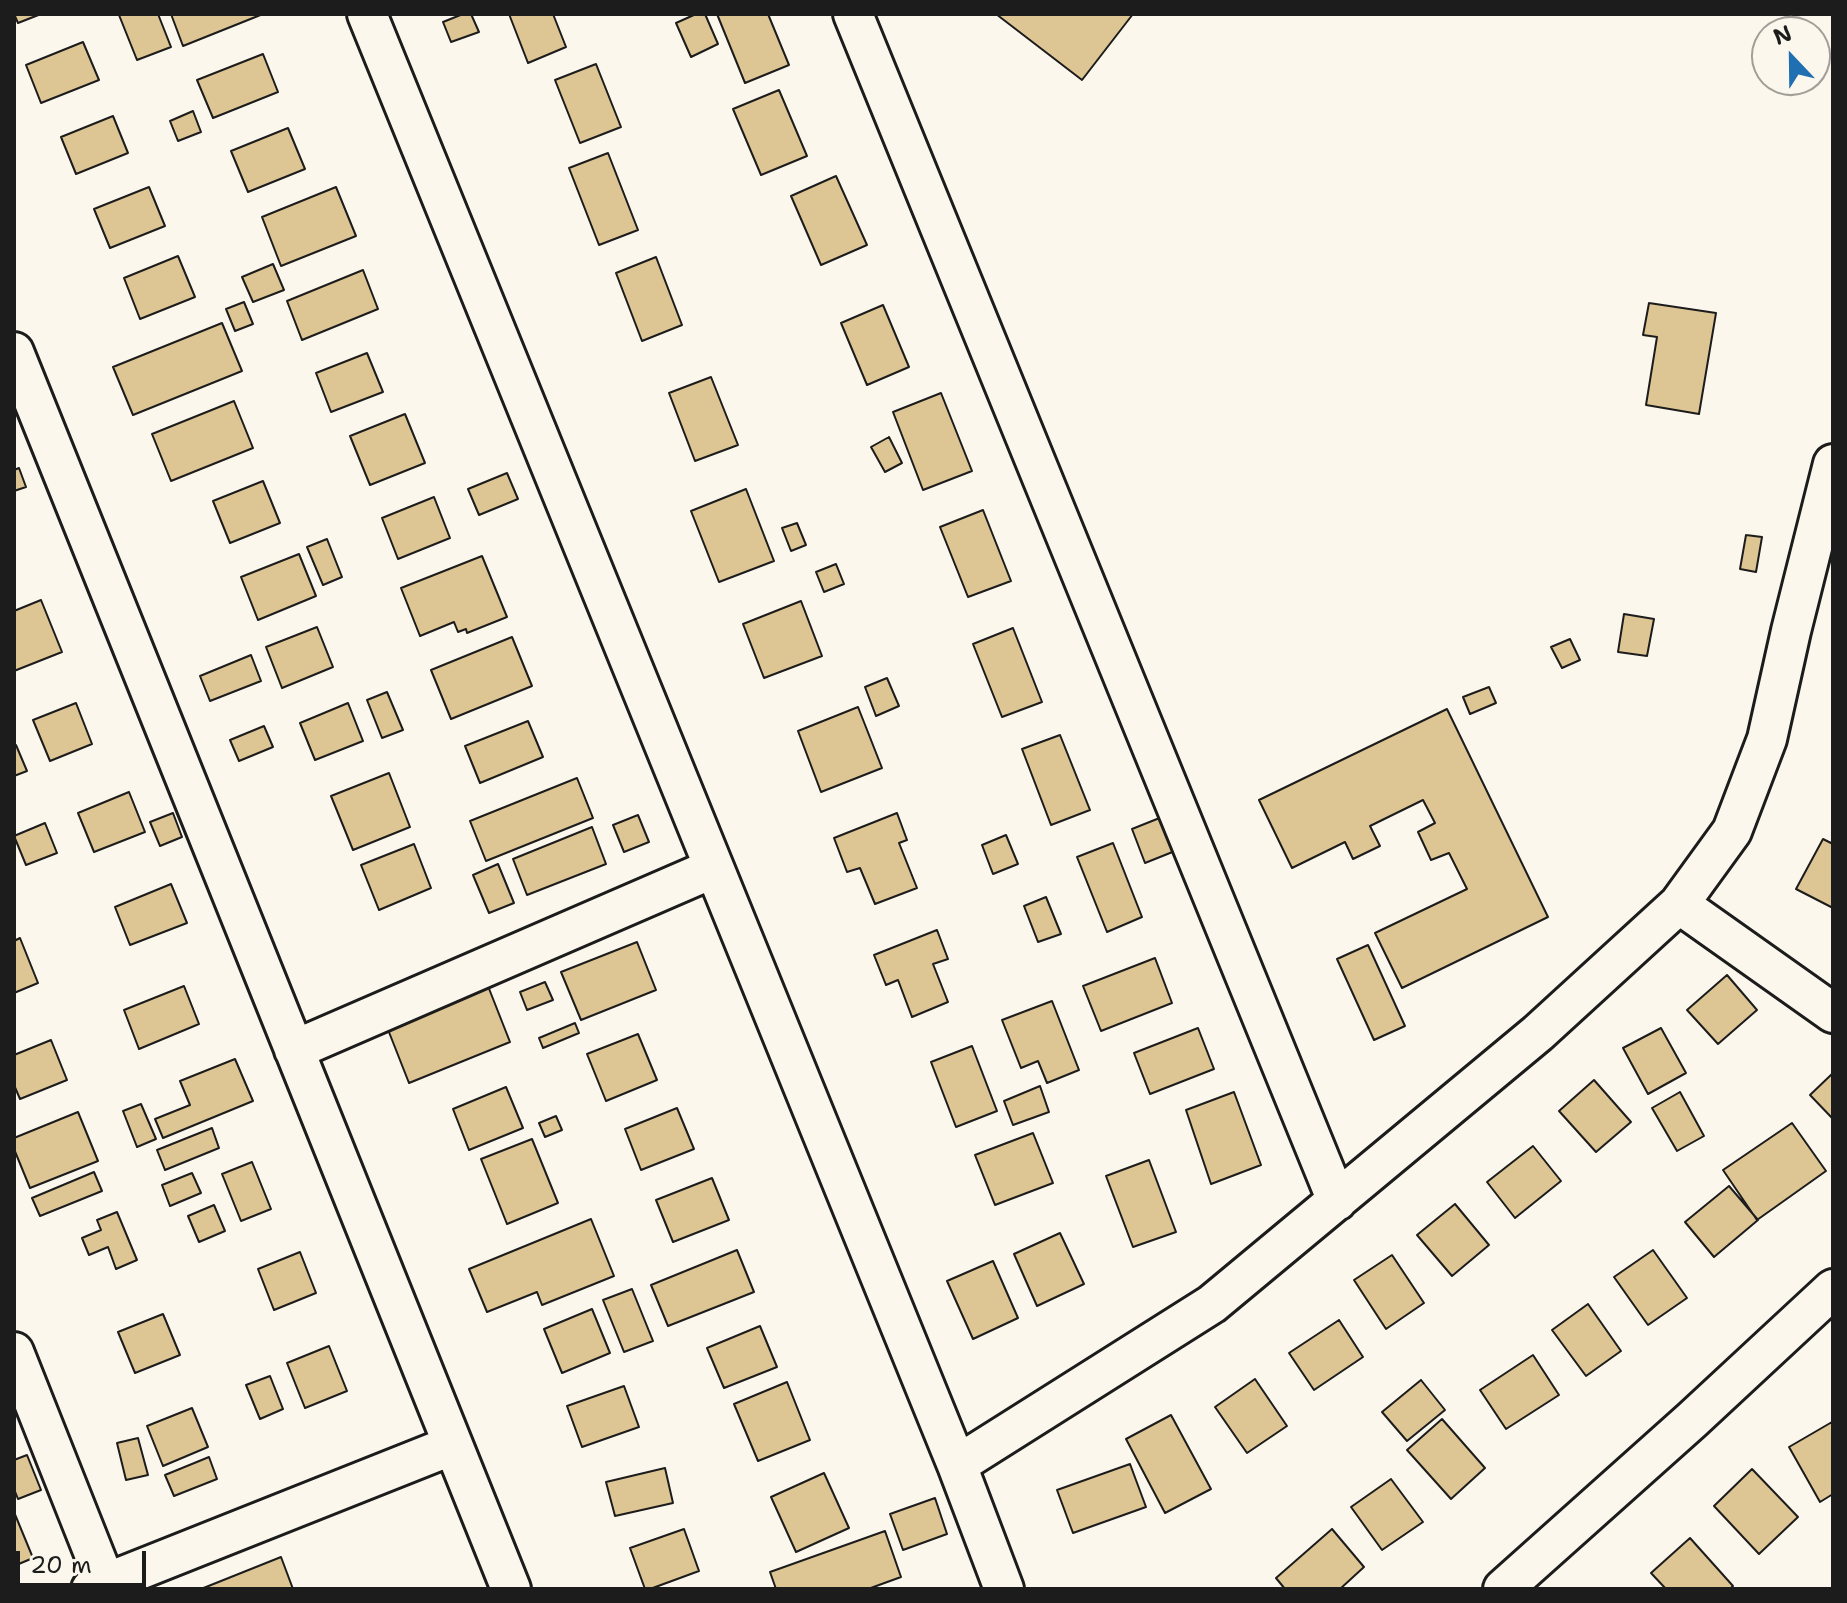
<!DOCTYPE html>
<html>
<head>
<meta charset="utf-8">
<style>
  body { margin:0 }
  #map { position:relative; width:1847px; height:1603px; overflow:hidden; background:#fbf7ec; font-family:"Shantell Sans",sans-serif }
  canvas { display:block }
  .frame { position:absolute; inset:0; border:16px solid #1c1c1c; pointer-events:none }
  .north { position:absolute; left:1751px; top:16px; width:80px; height:80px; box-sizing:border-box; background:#fbf7ec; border:2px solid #a29f99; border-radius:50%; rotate:338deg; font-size:22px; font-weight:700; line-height:32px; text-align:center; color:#1c1c1c }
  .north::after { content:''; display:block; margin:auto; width:28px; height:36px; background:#1f6fb2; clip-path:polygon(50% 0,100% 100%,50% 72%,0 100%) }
  .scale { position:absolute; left:16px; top:1551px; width:130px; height:36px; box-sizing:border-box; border:4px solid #1c1c1c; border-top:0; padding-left:10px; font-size:24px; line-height:28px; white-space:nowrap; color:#1c1c1c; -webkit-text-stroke:6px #fbf7ec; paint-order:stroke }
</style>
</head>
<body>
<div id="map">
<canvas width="1847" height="1603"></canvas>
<div class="frame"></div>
<div class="north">N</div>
<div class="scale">20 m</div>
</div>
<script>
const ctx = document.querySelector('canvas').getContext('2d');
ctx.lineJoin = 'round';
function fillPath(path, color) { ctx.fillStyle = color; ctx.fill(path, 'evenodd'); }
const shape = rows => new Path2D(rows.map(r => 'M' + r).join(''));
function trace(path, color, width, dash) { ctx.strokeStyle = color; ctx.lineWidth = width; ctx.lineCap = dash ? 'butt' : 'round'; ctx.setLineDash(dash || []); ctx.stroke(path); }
const building = shape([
  [14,14,41,14,18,23,14,14],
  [122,14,158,14,171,47,137,60,119,15,122,14],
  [171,14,263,14,183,46,171,14],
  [463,14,471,14,479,32,451,42,443,22,463,14],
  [509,14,553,14,566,47,528,63,509,14],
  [696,14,705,14,718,44,691,57,676,23,696,14],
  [717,14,768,14,789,65,745,83,717,14],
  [996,14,1133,14,1082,80,996,14],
  [83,42,99,80,41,103,26,65,83,42],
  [263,54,278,92,213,118,197,80,263,54],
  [596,64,621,127,580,143,555,80,596,64],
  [779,90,807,156,761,175,733,109,779,90],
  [193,111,201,132,178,141,170,121,193,111],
  [113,116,128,153,76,174,61,137,113,116],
  [288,128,305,169,248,192,231,151,288,128],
  [608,153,638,230,599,245,569,168,608,153],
  [836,176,867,245,821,265,791,196,836,176],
  [149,187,165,226,110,248,94,209,149,187],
  [336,187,356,236,281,266,262,217,336,187],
  [178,256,195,297,140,319,124,278,178,256],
  [656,257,682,325,642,341,616,273,656,257],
  [273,264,284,290,253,302,242,277,273,264],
  [363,270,378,309,302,340,287,301,363,270],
  [244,302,253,324,235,331,226,309,244,302],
  [1649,303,1716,313,1699,414,1646,405,1657,337,1643,335,1649,303],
  [883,305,909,367,867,385,841,323,883,305],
  [222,323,242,371,133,415,113,367,222,323],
  [367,353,383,392,331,412,316,373,367,353],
  [711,377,738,445,695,461,669,393,711,377],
  [941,393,972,471,923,490,893,412,941,393],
  [234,401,253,448,171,481,152,434,234,401],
  [405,414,425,463,370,485,350,436,405,414],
  [889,437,902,463,885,472,871,447,889,437],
  [19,468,26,487,14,491,14,470,19,468],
  [507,473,518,499,479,515,468,489,507,473],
  [263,481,280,523,230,543,213,501,263,481],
  [746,489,774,561,719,582,691,511,746,489],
  [434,497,450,538,398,559,382,518,434,497],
  [983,510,1011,581,968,597,940,527,983,510],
  [797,523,806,545,791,551,782,528,797,523],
  [1746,535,1762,537,1756,572,1740,569,1746,535],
  [327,539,342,577,323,585,307,547,327,539],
  [299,554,316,596,258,620,241,577,299,554],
  [482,556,507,617,467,633,466,629,458,632,454,622,420,636,401,588,482,556],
  [836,564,844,584,824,592,816,572,836,564],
  [41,600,62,652,14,671,14,611,41,600],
  [801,601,822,656,764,678,743,624,801,601],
  [1624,614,1654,619,1647,656,1618,652,1624,614],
  [317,627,333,667,282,688,266,647,317,627],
  [1013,628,1042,702,1002,717,973,644,1013,628],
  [512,637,532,686,451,719,431,670,512,637],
  [1570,639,1580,660,1562,668,1551,647,1570,639],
  [251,655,261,681,210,701,200,676,251,655],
  [887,678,899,706,876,716,865,687,887,678],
  [1489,687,1496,703,1470,714,1463,697,1489,687],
  [387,692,403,730,382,738,367,700,387,692],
  [76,703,92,744,50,761,33,720,76,703],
  [348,703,363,741,315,760,300,723,348,703],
  [858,707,882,768,821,792,798,731,858,707],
  [1447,709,1548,917,1402,988,1375,933,1467,889,1449,853,1431,860,1418,832,1435,823,1423,800,1370,826,1380,846,1353,859,1345,842,1292,868,1259,800,1447,709],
  [528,721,543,757,480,783,465,746,528,721],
  [264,726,273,747,239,761,230,740,264,726],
  [1060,735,1090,810,1051,825,1022,749,1060,735],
  [14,745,16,745,27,771,14,776,14,745],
  [389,773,410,827,353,850,331,796,389,773],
  [577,778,593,818,486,861,470,821,577,778],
  [129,792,145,832,94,852,78,813,129,792],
  [173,813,182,837,160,846,150,822,173,813],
  [897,813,907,840,899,843,917,888,875,904,860,868,847,872,834,838,897,813],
  [638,815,649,842,624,852,613,825,638,815],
  [1162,817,1175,851,1145,863,1132,829,1162,817],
  [45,823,57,853,26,865,14,836,45,823],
  [592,827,606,864,527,895,513,859,592,827],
  [1006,835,1018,864,993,874,982,845,1006,835],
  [1823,839,1833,844,1833,908,1796,889,1823,839],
  [1113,843,1142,917,1107,932,1077,857,1113,843],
  [414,844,431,888,379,910,361,865,414,844],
  [498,864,514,903,489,913,473,875,498,864],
  [171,884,187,923,130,945,115,907,171,884],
  [1046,897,1061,934,1038,942,1024,906,1046,897],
  [937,930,948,959,933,964,948,1002,912,1017,898,980,886,985,874,955,937,930],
  [20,938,38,983,14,993,14,941,20,938],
  [637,942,656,990,581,1020,561,972,637,942],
  [1368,945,1405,1026,1374,1040,1337,959,1368,945],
  [1155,958,1172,1003,1101,1031,1083,986,1155,958],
  [1727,975,1757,1010,1718,1044,1687,1010,1727,975],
  [486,981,510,1042,409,1083,385,1022,486,981],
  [545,982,553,1000,527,1010,520,992,545,982],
  [184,986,199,1024,139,1049,124,1010,184,986],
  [1052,1001,1079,1070,1047,1083,1038,1061,1021,1068,1002,1020,1052,1001],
  [575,1023,579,1033,543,1048,539,1038,575,1023],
  [1198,1028,1214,1069,1150,1094,1134,1053,1198,1028],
  [1661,1028,1686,1073,1648,1094,1623,1048,1661,1028],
  [638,1034,657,1080,606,1101,587,1054,638,1034],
  [51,1040,67,1080,20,1099,14,1085,14,1055,51,1040],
  [972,1046,997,1111,956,1127,931,1062,972,1046],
  [235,1059,253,1101,163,1138,155,1119,190,1105,180,1081,235,1059],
  [1833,1073,1833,1119,1810,1095,1833,1073],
  [1594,1080,1631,1122,1596,1152,1559,1111,1594,1080],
  [1040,1086,1049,1112,1013,1125,1004,1101,1040,1086],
  [506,1087,523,1128,469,1150,453,1109,506,1087],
  [1234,1092,1261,1165,1211,1184,1186,1110,1234,1092],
  [1680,1092,1704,1136,1677,1151,1652,1108,1680,1092],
  [141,1104,156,1139,137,1147,123,1111,141,1104],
  [677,1108,694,1149,641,1170,625,1129,677,1108],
  [78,1112,98,1161,30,1188,14,1149,14,1138,78,1112],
  [556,1116,562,1130,545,1137,539,1123,556,1116],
  [1792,1123,1826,1171,1757,1220,1723,1170,1792,1123],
  [212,1128,219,1148,165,1170,157,1150,212,1128],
  [1033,1133,1053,1183,995,1205,975,1155,1033,1133],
  [532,1139,558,1203,507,1224,481,1159,532,1139],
  [1533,1146,1561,1181,1515,1218,1487,1182,1533,1146],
  [1149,1160,1176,1232,1133,1247,1106,1176,1149,1160],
  [252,1162,271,1209,241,1221,222,1174,252,1162],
  [94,1172,102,1191,40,1216,32,1198,94,1172],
  [192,1173,201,1193,170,1206,162,1185,192,1173],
  [712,1178,729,1220,673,1242,656,1200,712,1178],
  [1729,1186,1758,1220,1714,1257,1685,1222,1729,1186],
  [1455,1204,1489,1245,1452,1276,1417,1235,1455,1204],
  [214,1205,225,1231,199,1242,188,1216,214,1205],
  [117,1212,137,1260,116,1269,108,1247,89,1255,82,1238,101,1230,97,1220,117,1212],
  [591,1219,614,1276,542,1305,537,1292,487,1312,469,1269,591,1219],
  [1060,1233,1084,1284,1037,1306,1014,1254,1060,1233],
  [737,1250,754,1292,668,1326,651,1285,737,1250],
  [1653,1250,1687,1298,1648,1325,1614,1277,1653,1250],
  [300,1252,316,1293,274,1310,258,1269,300,1252],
  [1392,1255,1424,1303,1386,1329,1354,1280,1392,1255],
  [993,1261,1018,1318,973,1339,947,1281,993,1261],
  [632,1289,653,1341,624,1352,603,1300,632,1289],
  [1588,1304,1621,1351,1586,1376,1552,1330,1588,1304],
  [592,1309,610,1353,562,1373,544,1329,592,1309],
  [163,1314,180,1355,135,1373,118,1332,163,1314],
  [1339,1320,1363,1357,1314,1390,1289,1353,1339,1320],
  [760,1326,777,1367,724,1388,707,1348,760,1326],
  [329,1346,347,1391,305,1408,287,1363,329,1346],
  [1533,1355,1559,1395,1506,1429,1480,1390,1533,1355],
  [270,1376,283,1409,260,1419,246,1385,270,1376],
  [1255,1379,1287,1426,1247,1453,1215,1407,1255,1379],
  [1421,1380,1445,1410,1407,1441,1382,1412,1421,1380],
  [787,1382,810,1440,758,1461,734,1404,787,1382],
  [624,1386,639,1427,582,1447,567,1406,624,1386],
  [192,1408,208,1447,163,1466,147,1426,192,1408],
  [1171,1415,1211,1489,1165,1513,1126,1439,1171,1415],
  [1442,1419,1485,1468,1451,1499,1407,1450,1442,1419],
  [1832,1422,1833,1494,1820,1502,1789,1447,1832,1422],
  [138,1438,148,1475,126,1480,117,1443,138,1438],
  [27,1455,41,1490,18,1499,14,1489,14,1460,27,1455],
  [209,1457,217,1479,174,1496,165,1475,209,1457],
  [1130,1464,1146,1507,1073,1533,1057,1490,1130,1464],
  [665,1468,673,1503,615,1516,606,1482,665,1468],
  [1752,1469,1798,1517,1759,1554,1714,1506,1752,1469],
  [824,1473,849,1528,796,1552,771,1497,824,1473],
  [1391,1479,1423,1522,1382,1550,1351,1507,1391,1479],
  [935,1498,947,1534,903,1550,890,1514,935,1498],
  [14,1512,33,1558,14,1566,14,1512],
  [684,1529,699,1571,650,1589,645,1589,630,1548,684,1529],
  [1332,1529,1364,1567,1340,1589,1285,1589,1276,1578,1332,1529],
  [885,1531,901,1577,868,1589,776,1589,770,1572,885,1531],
  [1690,1538,1733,1586,1730,1589,1666,1589,1651,1573,1690,1538],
  [281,1557,293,1589,201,1589,281,1557]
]);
const minor = shape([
  [367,14,957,1465,1004,1589],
  [853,14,1337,1201],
  [14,352,511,1589],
  [1679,904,1833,1013],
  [294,1050,714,868],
  [14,1352,108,1589],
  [957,1465,1212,1304,1538,1033,1679,904,1732,831,1767,739,1791,631,1833,464],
  [91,1589,453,1445],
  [1503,1589,1692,1420,1833,1289]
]);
fillPath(building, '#ddc594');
trace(building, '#1c1c1c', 2);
trace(minor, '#1c1c1c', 44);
trace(minor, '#fbf7ec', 38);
</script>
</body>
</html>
